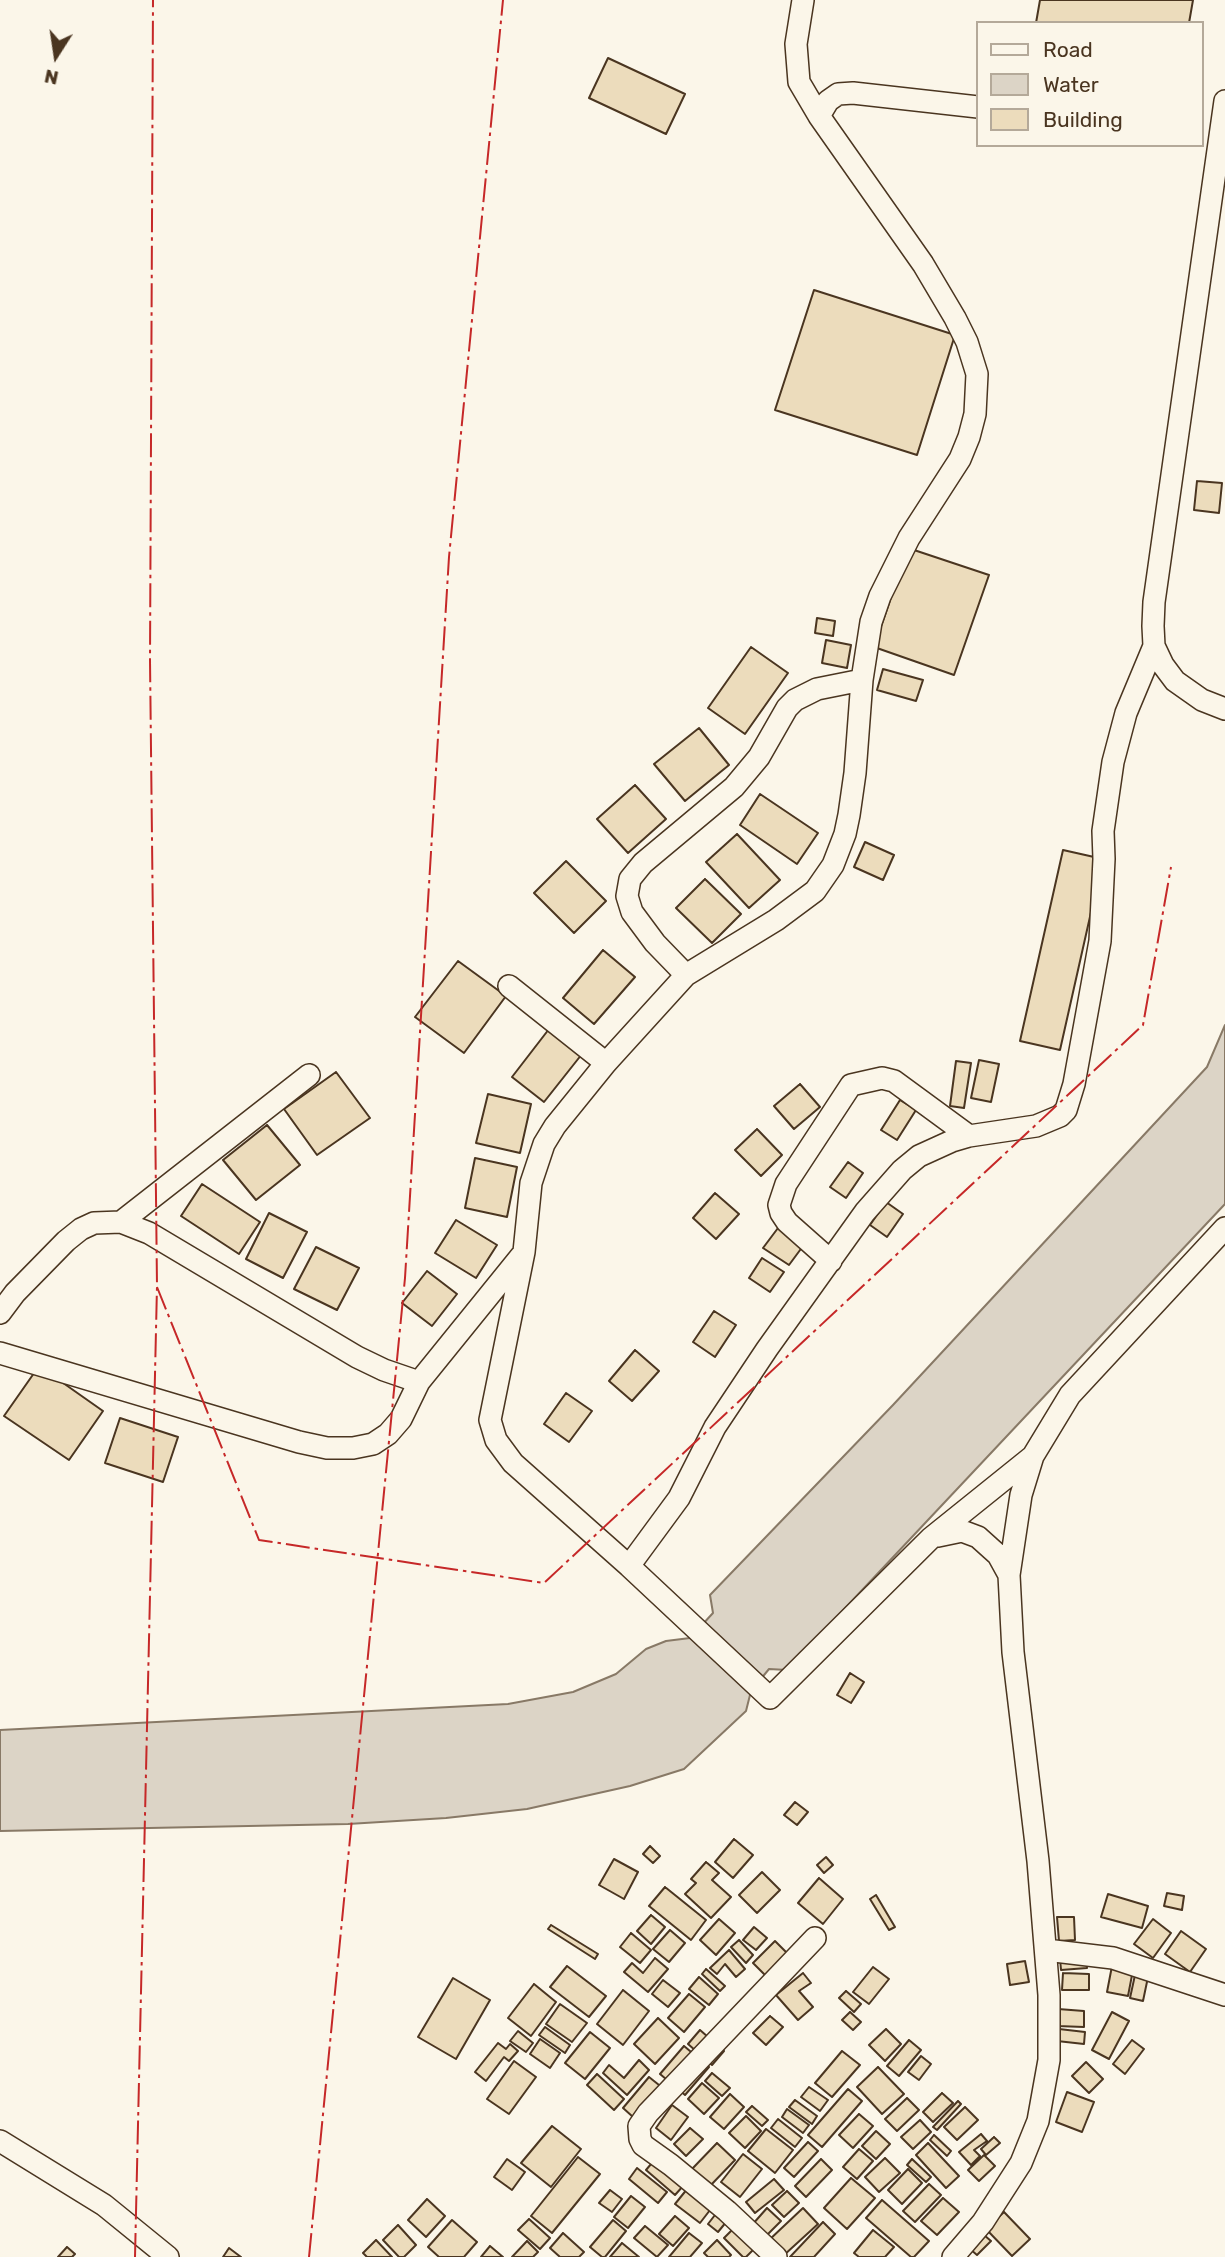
<!DOCTYPE html>
<html>
<head>
<meta charset="utf-8">
<style>
  body { margin:0 }
  #map { position:relative; width:1225px; height:2257px; overflow:hidden; background:#fbf6e9; font-family:Rubik,sans-serif }
  canvas { display:block }
  .legend { position:absolute; left:976px; top:21px; width:228px; height:126px; box-sizing:border-box; background:#fbf6e9; border:2px solid #b4a999; margin:0; padding:9px 12px; list-style:none; font-size:21px; color:#4a3520 }
  .legend li { display:flex; align-items:center; gap:14px; height:35px }
  .legend b { width:35px; border:2px solid #b4a999 }
  .north { position:absolute; left:21px; top:21px; width:70px; height:70px; -webkit-text-stroke:5px #fbf6e9; paint-order:stroke; rotate:192deg; font-size:19px; font-weight:700; line-height:28px; text-align:center; color:#4a3520 }
  .north::after { content:''; display:block; margin:auto; width:24px; height:32px; background:#4a3520; clip-path:polygon(50% 0,100% 100%,50% 72%,0 100%) }
</style>
</head>
<body>
<div id="map">
<canvas width="1225" height="2257"></canvas>
<ul class="legend">
<li><b style="height:9px;background:#fbf6e9"></b>Road</li>
<li><b style="height:19px;background:#dcd4c6"></b>Water</li>
<li><b style="height:19px;background:#ecdcbc"></b>Building</li>
</ul>
<div class="north">N</div>
</div>
<script>
const ctx = document.querySelector('canvas').getContext('2d');
ctx.lineJoin = 'round';
function fillPath(path, color) { ctx.fillStyle = color; ctx.fill(path, 'evenodd'); }
const shape = rows => new Path2D(rows.map(r => 'M' + r).join(''));
function trace(path, color, width, dash) { ctx.strokeStyle = color; ctx.lineWidth = width; ctx.lineCap = dash ? 'butt' : 'round'; ctx.setLineDash(dash || []); ctx.stroke(path); }
const water = shape([
  [1225,1025,1225,1204,787,1670,769,1669,751,1691,746,1711,684,1769,630,1786,527,1809,446,1818,348,1824,0,1831,0,1730,508,1704,573,1692,616,1674,646,1649,666,1641,690,1638,713,1613,710,1595,893,1405,1207,1067,1225,1025]
]);
const building = shape([
  [1040,0,1193,0,1189,23,1036,23,1040,0],
  [608,58,685,94,666,134,589,98,608,58],
  [814,290,955,335,917,455,775,410,814,290],
  [1197,481,1222,483,1219,513,1194,510,1197,481],
  [908,548,989,575,954,675,874,647,908,548],
  [817,618,835,621,833,636,815,633,817,618],
  [826,640,851,645,847,668,822,663,826,640],
  [751,647,788,673,745,734,708,708,751,647],
  [883,669,923,680,916,701,877,690,883,669],
  [699,728,729,765,685,801,654,764,699,728],
  [635,785,666,819,628,853,597,819,635,785],
  [760,794,818,833,797,864,740,825,760,794],
  [737,834,780,880,749,908,706,862,737,834],
  [865,842,894,855,883,880,854,867,865,842],
  [1063,850,1103,859,1060,1050,1020,1041,1063,850],
  [566,861,606,901,574,933,534,893,566,861],
  [705,879,741,914,712,943,676,908,705,879],
  [603,950,635,977,594,1024,563,998,603,950],
  [458,961,506,996,464,1053,415,1017,458,961],
  [549,1029,582,1054,544,1102,512,1077,549,1029],
  [979,1060,999,1064,991,1102,971,1098,979,1060],
  [956,1061,971,1063,964,1108,950,1106,956,1061],
  [336,1072,370,1118,317,1155,284,1109,336,1072],
  [800,1084,820,1107,794,1129,774,1106,800,1084],
  [488,1094,531,1104,520,1153,476,1143,488,1094],
  [900,1100,916,1110,897,1140,881,1130,900,1100],
  [267,1125,300,1165,256,1200,223,1160,267,1125],
  [757,1129,782,1155,761,1176,735,1150,757,1129],
  [475,1158,517,1167,507,1217,465,1208,475,1158],
  [848,1162,863,1173,846,1198,830,1187,848,1162],
  [202,1184,260,1222,239,1254,181,1216,202,1184],
  [715,1193,739,1214,716,1239,693,1218,715,1193],
  [886,1202,903,1214,887,1237,870,1225,886,1202],
  [269,1213,307,1232,283,1278,246,1259,269,1213],
  [456,1220,497,1245,476,1278,435,1253,456,1220],
  [781,1224,806,1242,789,1265,763,1248,781,1224],
  [316,1247,359,1268,337,1310,294,1289,316,1247],
  [762,1258,784,1272,770,1292,749,1278,762,1258],
  [427,1271,457,1294,432,1326,402,1303,427,1271],
  [714,1311,736,1325,715,1357,693,1342,714,1311],
  [635,1350,659,1371,632,1401,609,1381,635,1350],
  [39,1366,103,1411,69,1460,4,1416,39,1366],
  [566,1393,592,1411,569,1442,544,1424,566,1393],
  [120,1418,178,1437,163,1482,105,1463,120,1418],
  [850,1673,864,1682,851,1703,837,1695,850,1673],
  [795,1802,808,1812,797,1825,784,1815,795,1802],
  [734,1839,753,1855,733,1878,715,1862,734,1839],
  [650,1846,660,1856,653,1863,643,1854,650,1846],
  [826,1857,833,1865,824,1873,817,1865,826,1857],
  [614,1859,638,1872,624,1899,599,1885,614,1859],
  [706,1862,719,1873,712,1880,731,1897,711,1918,685,1894,696,1883,691,1879,706,1862],
  [762,1872,780,1890,757,1913,739,1895,762,1872],
  [819,1878,843,1899,823,1924,798,1903,819,1878],
  [665,1887,706,1920,691,1940,649,1906,665,1887],
  [1167,1893,1184,1896,1182,1910,1164,1906,1167,1893],
  [1108,1894,1148,1906,1142,1928,1101,1917,1108,1894],
  [876,1895,895,1927,889,1930,870,1899,876,1895],
  [651,1915,665,1927,651,1944,637,1931,651,1915],
  [1057,1917,1074,1917,1075,1940,1059,1941,1057,1917],
  [719,1919,735,1933,716,1955,700,1940,719,1919],
  [1153,1919,1171,1933,1153,1958,1134,1944,1153,1919],
  [551,1925,598,1954,595,1959,548,1929,551,1925],
  [754,1927,767,1938,756,1950,743,1940,754,1927],
  [670,1930,685,1943,669,1962,653,1949,670,1930],
  [1181,1931,1206,1949,1190,1972,1165,1954,1181,1931],
  [631,1933,651,1950,640,1963,620,1947,631,1933],
  [739,1940,753,1955,746,1963,731,1947,739,1940],
  [775,1941,800,1966,778,1988,753,1963,775,1941],
  [729,1950,745,1969,736,1977,725,1964,717,1974,710,1968,729,1950],
  [1086,1956,1087,1968,1061,1970,1060,1958,1086,1956],
  [655,1958,668,1969,648,1992,624,1972,632,1963,643,1973,655,1958],
  [1025,1961,1029,1982,1010,1985,1007,1964,1025,1961],
  [567,1966,606,1996,589,2017,550,1987,567,1966],
  [1112,1966,1133,1970,1128,1996,1107,1992,1112,1966],
  [873,1967,889,1979,869,2004,853,1992,873,1967],
  [706,1969,725,1986,720,1991,702,1974,706,1969],
  [803,1973,811,1983,799,1991,813,2007,798,2020,776,1995,803,1973],
  [1063,1973,1089,1974,1089,1990,1062,1990,1063,1973],
  [1135,1975,1148,1977,1143,2001,1130,1998,1135,1975],
  [699,1977,718,1994,709,2005,689,1989,699,1977],
  [453,1978,490,2000,456,2059,418,2037,453,1978],
  [663,1980,680,1993,668,2007,652,1994,663,1980],
  [534,1984,556,2002,531,2036,508,2018,534,1984],
  [623,1990,649,2011,623,2045,597,2024,623,1990],
  [846,1991,861,2004,854,2012,839,1998,846,1991],
  [689,1994,705,2007,684,2032,668,2018,689,1994],
  [560,2004,587,2023,572,2042,546,2024,560,2004],
  [1058,2009,1084,2011,1084,2027,1057,2026,1058,2009],
  [850,2012,861,2022,853,2030,842,2020,850,2012],
  [1112,2012,1129,2021,1109,2059,1092,2050,1112,2012],
  [770,2016,783,2027,766,2045,753,2033,770,2016],
  [658,2018,679,2038,655,2064,634,2044,658,2018],
  [545,2027,570,2045,565,2053,539,2035,545,2027],
  [886,2029,901,2044,885,2061,869,2045,886,2029],
  [1059,2029,1085,2032,1084,2044,1057,2041,1059,2029],
  [700,2030,724,2051,712,2065,688,2044,700,2030],
  [518,2031,533,2043,526,2052,510,2041,518,2031],
  [590,2032,610,2048,585,2079,565,2063,590,2032],
  [540,2039,560,2053,550,2068,530,2054,540,2039],
  [909,2040,921,2050,899,2076,887,2066,909,2040],
  [1132,2040,1144,2049,1125,2074,1113,2064,1132,2040],
  [498,2043,506,2049,510,2044,518,2051,509,2061,504,2057,486,2081,475,2072,498,2043],
  [684,2046,709,2067,685,2095,660,2074,684,2046],
  [842,2051,860,2065,832,2097,815,2083,842,2051],
  [921,2056,931,2064,919,2080,908,2072,921,2056],
  [639,2060,649,2070,627,2095,603,2073,609,2065,624,2078,639,2060],
  [514,2061,536,2077,509,2114,487,2099,514,2061],
  [1086,2062,1103,2079,1089,2093,1072,2076,1086,2062],
  [878,2067,904,2094,882,2114,857,2087,878,2067],
  [712,2073,730,2088,722,2096,705,2081,712,2073],
  [597,2074,624,2099,614,2110,587,2085,597,2074],
  [649,2077,669,2093,642,2125,623,2108,649,2077],
  [702,2083,719,2098,704,2114,688,2099,702,2083],
  [809,2087,828,2100,820,2111,801,2097,809,2087],
  [848,2089,862,2101,822,2147,808,2135,848,2089],
  [1067,2092,1094,2102,1082,2132,1056,2122,1067,2092],
  [942,2093,953,2103,933,2122,923,2112,942,2093],
  [730,2094,744,2107,724,2129,710,2117,730,2094],
  [907,2098,919,2110,897,2131,885,2119,907,2098],
  [795,2100,817,2116,812,2124,789,2107,795,2100],
  [958,2101,961,2104,937,2130,933,2127,958,2101],
  [672,2105,688,2117,671,2140,656,2128,672,2105],
  [752,2106,768,2120,762,2126,746,2112,752,2106],
  [965,2107,978,2120,957,2140,944,2127,965,2107],
  [787,2109,809,2125,803,2133,782,2117,787,2109],
  [859,2114,873,2126,853,2148,839,2135,859,2114],
  [746,2116,761,2131,745,2148,729,2133,746,2116],
  [778,2119,802,2138,795,2147,771,2128,778,2119],
  [920,2120,931,2132,913,2149,901,2137,920,2120],
  [552,2126,581,2149,551,2187,521,2163,552,2126],
  [690,2128,703,2139,686,2156,674,2144,690,2128],
  [766,2129,793,2150,775,2173,748,2151,766,2129],
  [876,2131,890,2144,876,2159,862,2146,876,2131],
  [981,2134,987,2141,974,2150,980,2156,971,2165,959,2152,981,2134],
  [934,2135,951,2151,947,2156,930,2140,934,2135],
  [994,2137,1000,2143,986,2155,981,2149,994,2137],
  [808,2142,818,2151,794,2177,784,2168,808,2142],
  [717,2143,735,2160,710,2186,692,2169,717,2143],
  [928,2143,959,2176,946,2188,916,2155,928,2143],
  [859,2149,873,2161,857,2179,843,2167,859,2149],
  [662,2151,692,2176,675,2195,646,2170,662,2151],
  [743,2154,762,2169,740,2197,721,2182,743,2154],
  [984,2155,995,2166,979,2181,968,2170,984,2155],
  [578,2157,600,2174,552,2233,531,2216,578,2157],
  [885,2158,900,2173,879,2192,865,2177,885,2158],
  [507,2159,525,2172,512,2190,494,2177,507,2159],
  [821,2159,832,2170,806,2197,795,2186,821,2159],
  [912,2159,931,2177,926,2182,907,2165,912,2159],
  [637,2168,667,2192,658,2203,629,2179,637,2168],
  [908,2169,922,2183,902,2204,888,2190,908,2169],
  [851,2178,875,2198,847,2229,824,2208,851,2178],
  [774,2179,784,2190,755,2213,746,2202,774,2179],
  [692,2183,717,2201,700,2223,675,2204,692,2183],
  [929,2184,941,2195,915,2222,903,2211,929,2184],
  [610,2190,622,2199,612,2212,599,2203,610,2190],
  [787,2191,799,2203,784,2217,772,2205,787,2191],
  [631,2196,645,2207,628,2228,614,2217,631,2196],
  [943,2198,959,2212,937,2235,921,2221,943,2198],
  [427,2199,445,2216,426,2237,408,2220,427,2199],
  [882,2200,929,2241,914,2257,911,2257,866,2218,882,2200],
  [725,2202,736,2210,718,2232,708,2224,725,2202],
  [767,2208,781,2221,765,2237,752,2225,767,2208],
  [803,2208,818,2224,783,2256,768,2241,803,2208],
  [1004,2212,1030,2239,1012,2256,986,2229,1004,2212],
  [675,2216,689,2228,673,2246,659,2234,675,2216],
  [529,2219,550,2238,540,2249,518,2230,529,2219],
  [452,2220,477,2242,464,2257,439,2257,428,2247,452,2220],
  [613,2220,626,2231,605,2257,602,2257,590,2247,613,2220],
  [740,2222,761,2242,746,2257,743,2257,724,2238,740,2222],
  [823,2222,835,2234,814,2257,790,2257,823,2222],
  [398,2225,416,2245,404,2257,399,2257,383,2240,398,2225],
  [645,2226,668,2245,657,2257,634,2238,645,2226],
  [873,2230,894,2247,885,2257,859,2257,854,2253,873,2230],
  [563,2233,584,2252,579,2257,560,2257,550,2248,563,2233],
  [689,2233,702,2243,690,2257,669,2257,689,2233],
  [984,2235,991,2241,977,2255,970,2249,984,2235],
  [376,2240,392,2257,367,2257,363,2253,376,2240],
  [717,2240,731,2255,729,2257,708,2257,704,2253,717,2240],
  [527,2241,538,2252,533,2257,512,2257,527,2241],
  [622,2243,639,2257,610,2257,622,2243],
  [490,2246,503,2257,481,2257,490,2246],
  [67,2247,75,2254,72,2257,58,2257,67,2247],
  [229,2248,241,2257,223,2257,229,2248]
]);
const minor = shape([
  [803,0,796,44,799,82,819,116,923,264,955,318,967,342,977,374,975,414,969,437,960,459,909,538,880,596,871,622,862,680,855,773,849,815,845,834,833,865,815,891,776,920,686,975,606,1063,555,1126,544,1144,531,1183,524,1252,490,1420,496,1440,513,1463,629,1566,770,1698,931,1538,1033,1456],
  [1225,101,1154,602,1153,626,1154,646,1163,665,1175,681,1202,700,1225,709],
  [819,116,828,101,838,94,853,93,978,107],
  [686,975,655,943,632,912,627,896,630,879,643,863,734,787,759,757,787,708,795,700,817,689,862,680],
  [509,986,606,1063],
  [121,1222,309,1075],
  [831,1261,787,1222,781,1213,779,1205,786,1184,851,1085,882,1078,894,1081,969,1136],
  [0,1313,15,1293,66,1241,81,1229,94,1223,121,1222,149,1233,357,1357,384,1370,419,1382,521,1256],
  [0,1353,299,1442,327,1448,353,1448,373,1444,388,1434,401,1419,419,1382],
  [938,1536,962,1531,978,1537,998,1555,1009,1575],
  [629,1566,679,1498,715,1427,767,1349,865,1212,902,1170,919,1156,952,1141,969,1136,1036,1126,1060,1116,1066,1110,1074,1084,1100,941,1104,859,1103,831,1113,762,1126,713,1154,646],
  [1046,1950,1113,1958,1225,1995],
  [0,2141,104,2205,168,2257],
  [776,2257,727,2211,671,2165,643,2145,640,2139,639,2126,648,2113,815,1938],
  [953,2257,983,2222,1021,2163,1038,2121,1049,2060,1049,1995,1038,1861,1013,1652,1009,1575,1021,1495,1033,1456,1070,1395,1225,1228]
]);
const power = shape([
  [157,1287,259,1540,544,1583,1143,1025,1171,867],
  [135,2257,157,1286,150,660,153,0],
  [309,2257,405,1278,449,557,503,0]
]);
fillPath(water, '#dcd4c6');
trace(water, '#887966', 2);
fillPath(building, '#ecdcbc');
trace(building, '#4a3520', 2);
trace(minor, '#4a3520', 24);
trace(minor, '#fbf6e9', 21);
trace(power, '#c62828', 2, [24, 5, 3.5, 5]);
</script>
</body>
</html>
